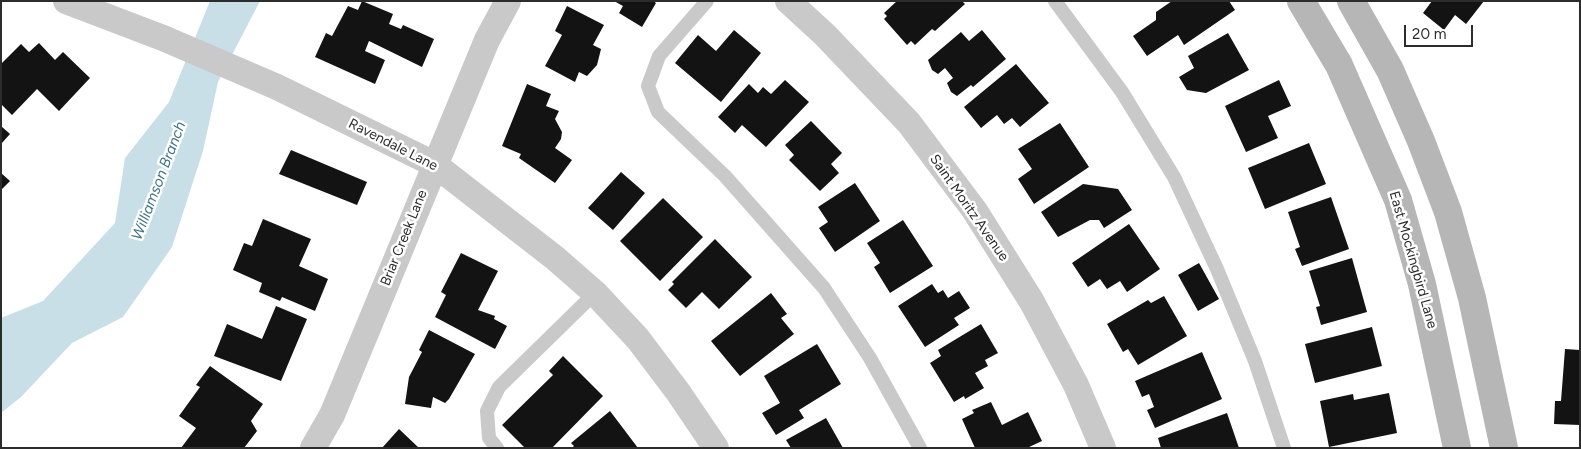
<!DOCTYPE html>
<html>
<head>
<meta charset="utf-8">
<style>
  body { margin:0 }
  #map { position:relative; width:1581px; height:449px; overflow:hidden; background:#fff; font-family:Figtree,sans-serif }
  canvas { display:block }
  .frame { position:absolute; inset:0; border:2px solid #2c2c2c; pointer-events:none }
  .scale { position:absolute; left:1404px; top:25px; width:69px; height:22px; box-sizing:border-box; border:2px solid #2c2c2c; border-top:0; padding-left:6px; font-size:15px; line-height:18px; white-space:nowrap; color:#2c2c2c; -webkit-text-stroke:4px #fff; paint-order:stroke }
</style>
</head>
<body>
<div id="map">
<canvas width="1581" height="449"></canvas>
<div class="frame"></div>
<div class="scale">20 m</div>
</div>
<script>
const ctx = document.querySelector('canvas').getContext('2d');
ctx.lineJoin = 'round';
function fillPath(path, color) { ctx.fillStyle = color; ctx.fill(path, 'evenodd'); }
const shape = rows => new Path2D(rows.map(r => 'M' + r).join(''));
function trace(path, color, width, dash) { ctx.strokeStyle = color; ctx.lineWidth = width; ctx.lineCap = dash ? 'butt' : 'round'; ctx.setLineDash(dash || []); ctx.stroke(path); }
function drawText(font, color, halo, rows, align = 'center') {
  ctx.font = font + ' Figtree,sans-serif'; ctx.lineWidth = 5; ctx.setLineDash([]); ctx.textBaseline = 'middle'; ctx.strokeStyle = halo; ctx.fillStyle = color; for (const [text, x, y, turn = 0] of rows) {
    ctx.save(); ctx.translate(x, y); ctx.rotate((+turn || 0) * Math.PI / 180); ctx.textAlign = isNaN(turn) ? turn : align; if (halo) ctx.strokeText(text, 0, 0); ctx.fillText(text, 0, 0); ctx.restore();
  }
}
const water = shape([
  [210,1,260,1,218,82,203,151,172,247,123,317,72,343,21,397,1,413,1,318,43,301,115,223,125,158,169,102]
]);
const building = shape([
  [362,1,393,14,389,24,401,29,403,25,434,39,422,67,369,41,365,51,385,60,375,84,315,57,326,33,332,36,348,6,358,10],
  [614,1,653,1,656,3,642,27,619,13,623,6],
  [897,1,962,1,965,4,935,31,932,29,915,45,911,41,907,45,884,19,887,16,884,13],
  [1172,1,1229,1,1235,10,1184,45,1178,35,1147,56,1133,36,1156,20,1156,12],
  [1432,1,1484,1,1466,24,1455,15,1444,30,1423,13],
  [567,6,604,25,593,45,601,49,597,65,587,76,579,72,575,82,545,66,562,35,555,31],
  [734,30,761,53,721,102,675,63,698,35,716,51],
  [982,30,1006,59,973,87,971,85,957,96,951,92,947,83,953,78,945,68,938,74,932,70,928,60,961,32,969,41],
  [1228,33,1249,70,1206,93,1187,90,1179,77,1194,68,1188,56],
  [39,43,55,60,63,52,90,78,59,111,37,89,12,115,1,104,1,64,21,44,29,52],
  [1016,64,1049,103,1020,127,1012,118,1004,124,997,115,981,128,964,107],
  [785,80,809,102,766,147,742,125,735,133,718,117,749,84,758,93,763,87,771,94],
  [1279,80,1291,106,1268,116,1278,138,1246,152,1225,106],
  [527,84,551,94,546,106,559,111,555,119,562,132,561,139,555,148,572,160,555,183,519,158,521,154,502,146],
  [811,121,842,153,831,164,839,173,820,191,789,160,794,155,785,145],
  [1060,123,1089,167,1034,204,1018,179,1032,169,1018,149],
  [1,126,10,134,1,144],
  [1309,143,1326,184,1265,209,1248,168],
  [291,150,367,182,357,205,279,174],
  [621,172,645,193,613,230,588,208],
  [1,173,10,181,1,190],
  [855,183,880,221,835,252,819,228,828,222,818,207],
  [1083,184,1118,189,1132,210,1104,228,1099,220,1090,220,1058,237,1041,212],
  [1331,197,1349,249,1302,266,1295,249,1300,247,1288,212],
  [663,198,703,237,660,281,620,241],
  [263,219,311,239,299,266,328,279,315,311,282,297,280,301,259,292,262,283,233,270,244,243,252,246],
  [903,220,933,266,890,293,874,267,880,263,867,243],
  [1129,224,1160,269,1127,292,1120,281,1107,289,1100,279,1088,287,1072,263],
  [715,239,752,277,719,309,702,292,686,308,668,290,674,284,672,282],
  [461,253,498,271,478,310,495,316,494,319,507,326,495,349,435,317,446,295,441,292],
  [1352,258,1367,312,1321,325,1316,307,1320,306,1309,271],
  [1199,263,1219,299,1198,311,1178,275],
  [932,284,938,293,943,290,948,298,959,291,970,308,954,318,959,325,925,347,898,306],
  [771,293,787,314,781,318,794,334,740,376,711,341],
  [1164,296,1187,336,1138,365,1128,349,1123,352,1107,324,1148,300,1151,303],
  [276,306,307,319,281,381,214,356,227,324,262,339],
  [981,324,998,353,985,360,988,366,975,373,984,388,965,399,964,396,954,402,930,363,941,356,938,350],
  [1372,327,1382,366,1315,383,1305,344],
  [429,330,475,354,449,399,445,403,433,397,431,408,405,404,409,377,422,352,419,350],
  [817,344,841,384,799,410,804,418,776,435,762,413,780,403,764,376],
  [1565,349,1580,350,1580,425,1554,424,1555,401,1561,401],
  [1202,352,1222,399,1155,428,1147,410,1154,407,1149,394,1142,397,1135,381],
  [563,356,603,396,552,448,525,448,502,425,553,375,549,371],
  [210,366,263,404,251,421,257,431,244,448,181,448,196,428,179,416,200,387,196,385],
  [1389,393,1397,433,1329,447,1320,401,1353,394,1354,400],
  [991,402,1002,425,1028,412,1042,441,1027,448,975,448,962,419,974,413,972,410],
  [610,411,638,448,572,448,574,446,571,443],
  [1227,413,1239,448,1161,448,1158,438],
  [826,418,843,448,791,448,786,440],
  [399,429,419,448,382,448]
]);
const lane = shape([
  [707,1,659,56,648,86,658,112,725,176,824,288,870,358,920,448],
  [1055,1,1122,92,1174,177,1217,269,1255,361,1284,448],
  [497,448,489,438,487,411,499,387,595,293]
]);
const street = shape([
  [66,1,163,38,277,87,434,164,555,258,595,293,638,339,678,392,716,448],
  [788,1,825,35,909,123,975,211,1032,302,1076,385,1103,448],
  [313,448,332,415,487,40,508,1]
]);
const secondary = shape([
  [1301,1,1339,65,1398,200,1422,284,1457,448],
  [1351,1,1390,70,1421,141,1448,212,1472,298,1504,448]
]);
const streetNames = [
  ["Ravendale Lane",393,145,27],
  ["Saint Moritz Avenue",969,208,55],
  ["Briar Creek Lane",404,238,-68],
  ["East Mockingbird Lane",1413,260,74]
];
const waterNames = [
  ["Williamson Branch",159,181,-69]
];
fillPath(water, '#c8dfe8');
fillPath(building, '#131313');
trace(lane, '#c9c9c9', 14);
trace(street, '#c9c9c9', 26);
trace(secondary, '#b6b6b6', 28);
drawText('14px', '#2c2c2c', '#fff', streetNames);
drawText('italic 15px', '#427587', '#fff', waterNames);
</script>
</body>
</html>
